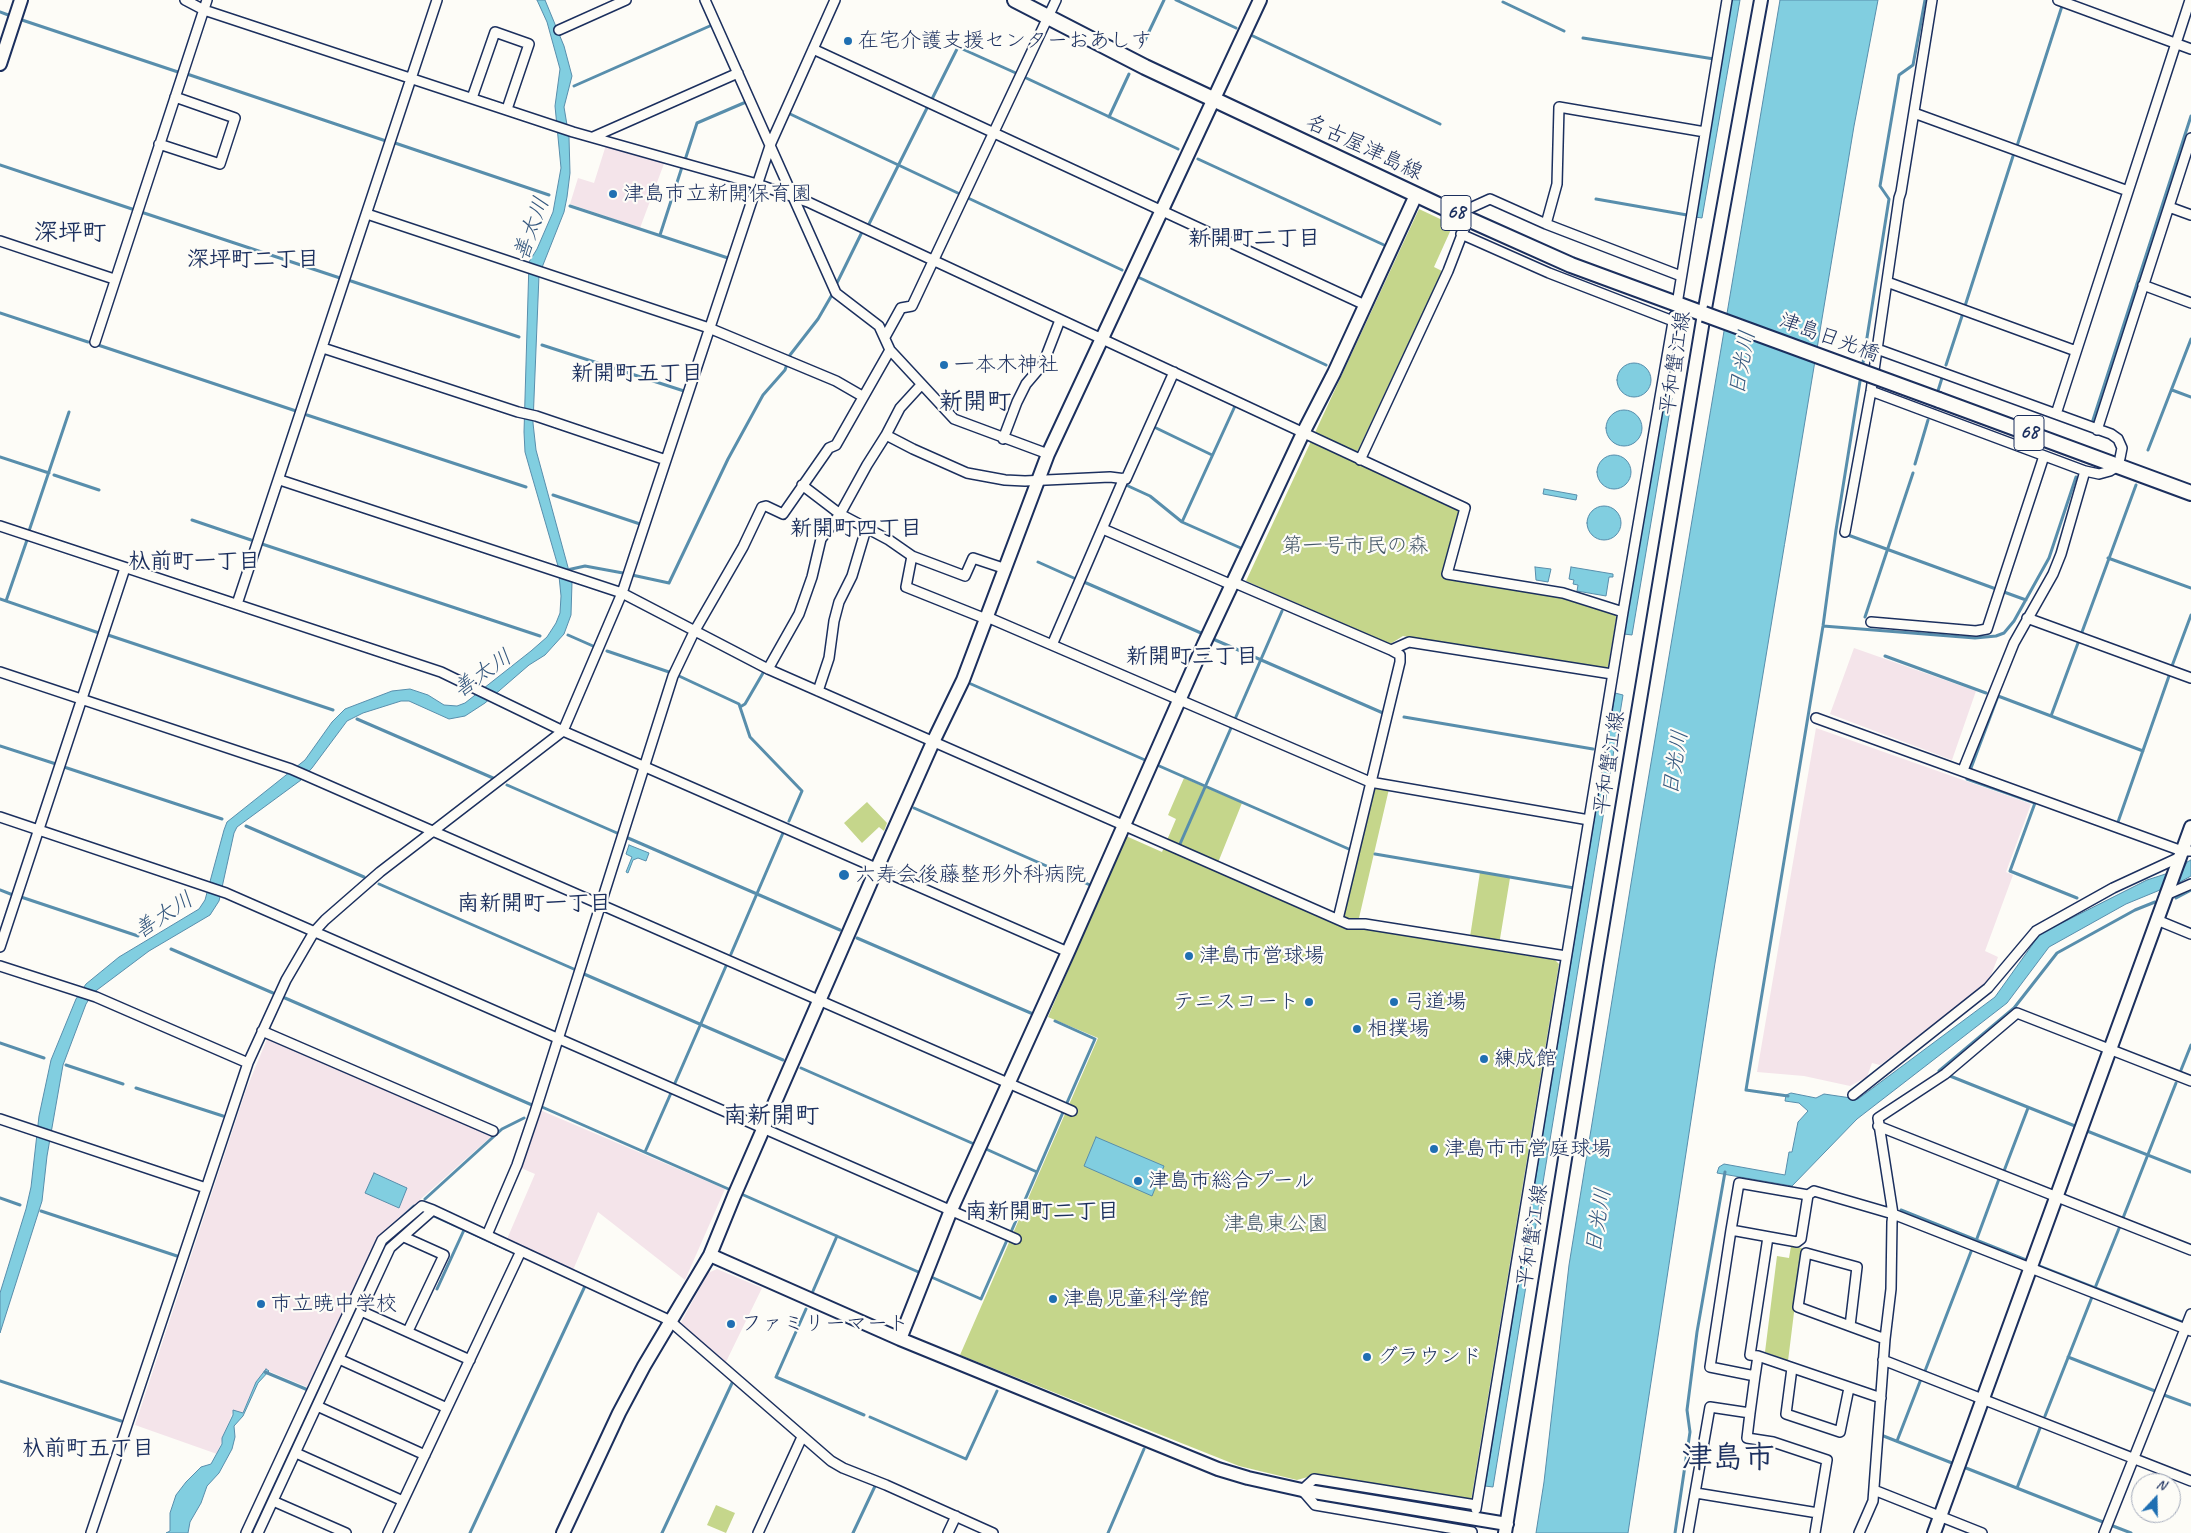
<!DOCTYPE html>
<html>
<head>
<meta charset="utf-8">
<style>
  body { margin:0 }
  #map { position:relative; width:2191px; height:1533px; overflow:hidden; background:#fdfcf7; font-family:Caveat,sans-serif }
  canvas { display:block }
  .north { position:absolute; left:2131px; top:1473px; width:50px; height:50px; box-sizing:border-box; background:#fdfcf7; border:1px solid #a3aaba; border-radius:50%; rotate:21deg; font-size:14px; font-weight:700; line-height:20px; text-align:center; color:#1b2f5e }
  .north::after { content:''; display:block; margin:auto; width:18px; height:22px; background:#1f6fb2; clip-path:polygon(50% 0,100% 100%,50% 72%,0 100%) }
</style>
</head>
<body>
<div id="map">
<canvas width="2191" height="1533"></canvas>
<div class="north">N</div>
</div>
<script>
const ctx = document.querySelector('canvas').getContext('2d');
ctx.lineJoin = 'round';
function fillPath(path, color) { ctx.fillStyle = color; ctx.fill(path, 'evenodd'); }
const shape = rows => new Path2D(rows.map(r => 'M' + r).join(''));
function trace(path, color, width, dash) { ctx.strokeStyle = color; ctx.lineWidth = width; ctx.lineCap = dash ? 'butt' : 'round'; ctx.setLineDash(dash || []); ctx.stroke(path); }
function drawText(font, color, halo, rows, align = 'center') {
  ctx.font = font + ' Caveat,"Klee One",sans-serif'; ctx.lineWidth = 4.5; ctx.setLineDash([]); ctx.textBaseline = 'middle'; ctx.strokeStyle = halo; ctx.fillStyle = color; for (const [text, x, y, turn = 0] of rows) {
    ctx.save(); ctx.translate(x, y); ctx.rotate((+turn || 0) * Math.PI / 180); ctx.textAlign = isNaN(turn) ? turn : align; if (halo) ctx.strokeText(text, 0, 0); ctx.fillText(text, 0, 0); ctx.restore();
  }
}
const built = shape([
  [606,145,665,161,640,228,570,204,578,178,594,183],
  [1854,648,1976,691,1952,760,1830,714],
  [1816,728,2031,804,2006,872,2013,875,1985,951,1998,957,1988,983,1880,1065,1872,1063,1867,1077,1850,1086,1804,1076,1757,1072],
  [271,1037,494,1134,377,1238,307,1387,266,1370,256,1382,243,1413,233,1411,217,1454,135,1425,246,1090,267,1039],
  [540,1110,725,1189,685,1280,598,1212,573,1270,507,1239,535,1174,521,1168],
  [717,1269,762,1288,724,1366,679,1326,708,1273]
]);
const green = shape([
  [1419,209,1453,225,1434,267,1442,271,1353,461,1460,510,1461,514,1443,577,1551,593,1617,614,1608,667,1604,669,1403,636,1390,644,1246,581],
  [1184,778,1242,803,1215,870,1332,921,1344,916,1373,786,1389,789,1359,918,1361,927,1456,944,1470,937,1480,872,1510,878,1498,951,1555,960,1559,964,1471,1501,1315,1475,1297,1480,1239,1466,960,1355,1098,1038,1048,1017,1126,836,1162,852,1176,819,1168,815],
  [867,802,887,823,884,831,879,827,862,843,844,823],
  [1791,1246,1802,1248,1788,1361,1765,1352,1777,1256,1789,1258],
  [716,1505,735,1513,726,1533,707,1525]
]);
const water = shape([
  [537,0,545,0,564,46,572,76,564,107,569,137,570,173,567,197,564,212,539,275,533,423,536,450,572,582,571,615,564,634,545,655,529,665,485,703,465,716,449,719,409,701,401,701,363,713,347,721,312,768,301,780,237,827,234,833,219,901,210,915,149,951,93,993,86,1004,63,1065,47,1156,42,1201,0,1333,0,1293,26,1209,31,1187,39,1116,51,1060,76,999,86,984,119,957,199,909,205,900,224,830,227,822,305,760,332,722,345,709,392,691,410,689,428,695,444,705,457,706,465,703,531,651,547,637,556,623,560,613,561,596,558,566,531,473,525,452,524,432,529,262,537,249,553,212,561,168,555,106,560,69,547,22,537,0],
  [1732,0,1740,0,1702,218,1695,217,1732,0],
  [1780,0,1878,0,1854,126,1715,963,1628,1533,1536,1533,1544,1482,1569,1265,1641,822,1780,0],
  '1617 380a17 17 0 1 1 34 0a17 17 0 1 1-34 0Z',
  [1665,397,1672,398,1632,635,1624,634,1665,397],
  '1606 428a18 18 0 1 1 36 0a18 18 0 1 1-36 0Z',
  '1597 472a17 17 0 1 1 34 0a17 17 0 1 1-34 0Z',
  [1544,489,1577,495,1576,500,1543,494,1544,489],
  '1587 523a17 17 0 1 1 34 0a17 17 0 1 1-34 0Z',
  [1535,567,1551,569,1548,582,1536,580,1535,567],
  [1571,567,1613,574,1613,577,1609,577,1606,596,1577,591,1578,585,1573,584,1574,580,1569,579,1571,567],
  [1615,693,1623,695,1493,1487,1485,1486,1615,693],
  [629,845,649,853,646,861,638,858,633,860,628,873,626,872,632,857,626,854,629,845],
  [2191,860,2191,876,2180,882,2162,886,2160,890,2126,904,2049,947,2007,1003,1857,1119,1792,1186,1717,1173,1719,1167,1724,1164,1785,1175,1789,1152,1792,1152,1798,1122,1808,1111,1799,1103,1785,1101,1786,1095,1791,1093,1816,1098,1824,1094,1858,1099,1995,997,2040,934,2147,880,2184,868,2187,862,2191,860],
  [1096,1137,1164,1166,1152,1196,1084,1166,1096,1137],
  [374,1173,407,1188,399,1208,365,1193,374,1173],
  [266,1369,269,1371,258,1383,243,1416,234,1426,235,1437,232,1449,219,1473,207,1486,201,1503,190,1522,188,1533,166,1533,170,1531,170,1513,176,1495,186,1482,201,1467,211,1464,222,1444,222,1438,233,1415,233,1410,243,1413,256,1382,266,1369]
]);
const stream = shape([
  [1176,0,1236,28],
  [1503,2,1564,31],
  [0,12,11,16],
  [22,20,178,72],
  [1253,36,1440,124],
  [1583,38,1714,59],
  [1145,40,1164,0],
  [187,74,386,141],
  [1024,77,1178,149],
  [574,86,712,25],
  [932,99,958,47,1018,74],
  [788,113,962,195],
  [1109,117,1129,74],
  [395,143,549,195],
  [2017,146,2062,6],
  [1198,159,1384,245],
  [685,160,697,123,746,102],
  [0,165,132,209],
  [968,198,1122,270],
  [1596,199,1687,215],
  [570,206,728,258],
  [141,212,340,278],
  [660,235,682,167],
  [1140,278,1326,365],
  [351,281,519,337],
  [835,287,863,230,868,226,928,106],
  [1965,306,2014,153],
  [0,313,88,342],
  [98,345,296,411],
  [542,345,684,391],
  [1946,365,1963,313],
  [1862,369,1889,199,1880,186,1899,75,1913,65,1925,0],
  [2172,390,2191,397],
  [1937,394,1942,378],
  [307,415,526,487],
  [2093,420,2191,116],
  [1152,426,1212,455],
  [2148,450,2191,339],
  [0,457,49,473],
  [1915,464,1928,420],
  [54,475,99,490],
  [1126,485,1150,496,1182,522,1243,549],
  [553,495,640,524],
  [192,520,251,540],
  [1182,522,1235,406],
  [29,531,69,412],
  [1848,535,1996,589],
  [262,544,540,636],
  [2108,558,2191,588],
  [1038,562,1076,579],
  [567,570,585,566,623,573],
  [632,575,669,583,728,459,763,395,785,370,790,355,818,319,833,293],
  [1084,582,1201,633],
  [2004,592,2026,600],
  [0,599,99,633],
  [6,601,27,540],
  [1865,617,1913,473],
  [1823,626,1975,638,1996,636,2004,633,2014,621,2049,558,2076,477],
  [2082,632,2136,485],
  [108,635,333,710],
  [568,635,593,646],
  [1213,639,1383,713],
  [607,651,669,672],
  [1885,656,1986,693],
  [2172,666,2191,615],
  [679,676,739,704,750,737,802,791,789,821],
  [971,684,1145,760],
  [740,707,745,704,763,673],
  [2051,716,2143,751],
  [1404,717,1593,749],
  [357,719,493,778],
  [1235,719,1282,611],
  [0,746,56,764],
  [1157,765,1351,850],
  [64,767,222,819],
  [1971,768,1998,696,2051,716,2078,643],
  [1968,777,1967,779,2035,803,2010,871,2077,898],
  [507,785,617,833],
  [914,808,1090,885],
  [2118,822,2169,676],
  [246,826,364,877],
  [628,838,840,930],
  [1180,844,1231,728],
  [1375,854,1574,888],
  [379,884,576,970],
  [0,890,13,895],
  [21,897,138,936],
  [2176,898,2191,890],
  [857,938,1033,1014],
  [171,949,273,993],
  [731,954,783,833],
  [584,974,783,1060],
  [285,998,532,1105],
  [1055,1021,1095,1039,1066,1105],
  [0,1043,44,1058],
  [66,1065,123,1084],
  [801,1068,974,1144],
  [2181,1070,2191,1045],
  [1939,1071,2014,1008,2057,953,2135,910,2155,902],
  [1950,1076,2075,1126],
  [675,1083,726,966],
  [136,1088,223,1116],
  [1788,1096,1746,1090,1823,626,1836,530,1861,375],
  [542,1107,733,1191],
  [2087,1131,2191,1172],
  [986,1149,1037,1172],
  [645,1152,671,1093],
  [2004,1171,2028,1108],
  [739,1193,923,1274],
  [0,1198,20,1205],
  [425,1199,502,1129,524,1118],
  [1901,1210,2026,1260],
  [41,1211,177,1256],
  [434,1216,506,1249],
  [2123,1218,2176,1083],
  [391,1227,414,1206],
  [1011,1232,1064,1110],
  [1976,1241,1999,1179],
  [2039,1266,2182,1322],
  [929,1276,981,1299,1007,1240],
  [2095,1288,2120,1226],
  [437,1289,464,1230],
  [813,1291,837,1236],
  [806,1309,776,1377,864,1415],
  [2068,1357,2155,1391],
  [1925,1371,1972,1249],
  [265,1372,308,1390,309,1387],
  [0,1381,121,1421],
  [2164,1395,2191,1405],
  [2045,1416,2092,1297],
  [870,1417,966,1459,997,1391],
  [1881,1437,1881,1435,1952,1463],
  [1897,1441,1921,1379],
  [1966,1468,2103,1522],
  [2017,1488,2040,1428],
  [2113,1526,2131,1533],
  [252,1533,386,1244,412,1220],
  [470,1533,585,1286],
  [662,1533,733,1381],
  [853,1533,876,1484],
  [1108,1533,1144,1449],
  [1675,1533,1690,1432,1687,1410,1697,1332,1725,1172]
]);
const street = shape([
  [185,0,204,10,573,132,757,184,808,202,1465,508,1447,574,1563,593,1623,612],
  [705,0,836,293,879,326,890,350,954,419,1048,454],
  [2058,0,2191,49],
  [559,30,626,0],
  [813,49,1365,305],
  [472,98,495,32,529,44,507,109],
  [1914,113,2128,191],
  [593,137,738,73],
  [159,144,220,164,235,118,175,97],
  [2169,207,2191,215],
  [367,214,709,328,836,381,862,396],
  [1457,214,1490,199,1546,224,1681,276],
  [1546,224,1557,184,1559,107,1705,132],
  [1461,234,1549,273,1673,321],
  [0,241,114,279],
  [1887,282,2076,351],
  [2143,285,2191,303],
  [1678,298,1727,0],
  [885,337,901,308,912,306,1056,0],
  [95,342,207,0],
  [323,348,518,412,536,416,666,460],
  [1871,391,2085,471,2099,474,2110,471,2118,466,2120,458,2122,448,2118,439,2111,434,1877,349],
  [2056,414,2190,0],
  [2097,430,2191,138],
  [886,435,900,408,921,385],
  [1003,439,1017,402,1026,384,1043,364,1060,320],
  [1360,460,1448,271,1468,219],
  [1124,478,1052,645,1370,782,1589,820],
  [280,480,622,593,768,669,1348,924,1365,924,1566,956],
  [802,485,840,514,889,540,912,556,965,576,973,558,1006,569],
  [0,526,441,672,563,731,1068,952],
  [1103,529,1232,585],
  [1845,532,1871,391,1899,198,1901,192,1932,0],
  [912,556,906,587,986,619],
  [1233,582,1391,650,1409,642,1612,674],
  [237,604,437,0],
  [987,617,1052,645],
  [2027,618,2191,678],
  [1871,622,1976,631,1987,629,2044,456],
  [768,669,799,614,812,577,821,539,840,514,867,465,886,435,913,449,967,473,1005,480,1025,481,1110,477,1126,479,1174,372],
  [0,672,291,769,1072,1111],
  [818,691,829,658,834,621,839,602,852,576,866,529],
  [1816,718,2182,851,2191,851],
  [1963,770,2014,643,2053,574,2061,554,2085,471],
  [0,817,226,893,1016,1239],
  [2166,895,2191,884],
  [1338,919,1400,662,1400,655,1391,650],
  [2157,920,2191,934],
  [0,947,125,568],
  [0,966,96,997,248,1063],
  [262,1031,493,1131],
  [1853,1095,1988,988,2036,931,2113,888,2180,857],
  [0,1119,206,1188],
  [1878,1126,2191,1250],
  [1731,1230,1739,1183,1808,1195,1814,1191,1893,1214,2191,1331],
  [487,1235,517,1165,535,1112,673,676,694,632,743,547,762,507,766,506,783,514,829,448,836,445,890,350],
  [404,1237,444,1255,408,1331],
  [361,1311,470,1360],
  [671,1322,831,1461,843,1468,886,1485,993,1533],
  [1850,1326,1857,1267,1806,1253,1798,1307,1885,1339],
  [1758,1356,1881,1398],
  [339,1359,447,1408],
  [1883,1360,2191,1481],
  [1792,1368,1786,1414,1840,1432,1849,1388],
  [1755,1376,1758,1356,1750,1355,1768,1237],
  [317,1406,425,1455],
  [1750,1413,1747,1438,1773,1442,1827,1460,1815,1533],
  [296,1453,403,1501],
  [1874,1490,1982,1533],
  [1696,1493,1818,1513],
  [273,1501,346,1533],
  [1476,1509,1623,612,1674,316],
  [1472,1532,1315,1505,1302,1490,1314,1479,1476,1505],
  [91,1533,248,1063,286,980,314,932,325,920,380,872,563,731,622,593,771,143,835,0],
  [246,1533,382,1240,422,1206,433,1210],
  [258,1533,390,1248,433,1210,671,1321],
  [388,1533,521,1251],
  [758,1533,802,1437],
  [948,1533,956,1516],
  [1688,1533,1710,1407,1750,1413,1755,1376,1710,1367,1731,1230,1797,1242,1801,1239,1808,1195],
  [1859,1533,1873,1501,1885,1339,1891,1289,1892,1222,1893,1214,1878,1118,1945,1074,2017,1013,2191,1081],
  [2104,1533,2191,1314]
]);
const secondary = shape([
  [0,64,21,0],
  [710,1255,900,1339,1218,1469,1248,1478,1302,1490,1507,1524],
  [900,1339,951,1210,1068,952,1204,644,1303,433,1334,373,1416,195],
  [563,1533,619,1413,644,1366,710,1255,734,1196,877,868,933,742,963,680,1048,454,1260,0],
  [1505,1533,1596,965,1704,314,1761,0],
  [1934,1533,2191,827]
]);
const primary = shape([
  [1015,0,1145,67,1468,219,1571,265,1704,314],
  [1939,400,2191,493]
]);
const primaryBridge = shape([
  [1704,314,1939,400]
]);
const markers = [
  [848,41,5,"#1f6fb2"],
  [613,194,5,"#1f6fb2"],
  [944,365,5,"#1f6fb2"],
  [844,875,6,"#1f6fb2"],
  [1189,956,5,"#1f6fb2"],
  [1309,1002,5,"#1f6fb2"],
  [1394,1002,5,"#1f6fb2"],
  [1357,1029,5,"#1f6fb2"],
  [1484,1059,5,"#1f6fb2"],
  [1434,1149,5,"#1f6fb2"],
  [1138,1181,5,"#1f6fb2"],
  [1053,1299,5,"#1f6fb2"],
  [261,1304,5,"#1f6fb2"],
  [731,1324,5,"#1f6fb2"],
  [1367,1357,5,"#1f6fb2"]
];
const shields = [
  [1456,213,30],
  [2029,433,30]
];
const shieldNames = [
  ["68",1456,213],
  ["68",2029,433]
];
const poiNames = [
  ["在宅介護支援センターおあしす",858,41],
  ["津島市立新開保育園",623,194],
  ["一本木神社",954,365],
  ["六寿会後藤整形外科病院",855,875],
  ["津島市営球場",1199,956],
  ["テニスコート",1299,1002,"right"],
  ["弓道場",1404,1002],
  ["相撲場",1367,1029],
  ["練成館",1494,1059],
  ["津島市市営庭球場",1444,1149],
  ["津島市総合プール",1148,1181],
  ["津島児童科学館",1063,1299],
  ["市立暁中学校",271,1304],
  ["ファミリーマート",741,1324],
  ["グラウンド",1377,1357]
];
const streetNames = [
  ["名古屋津島線",1364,148,25],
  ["津島日光橋",1829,338,20],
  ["平和蟹江線",1676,363,-81],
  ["平和蟹江線",1610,763,-81],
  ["平和蟹江線",1533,1236,-81]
];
const parkNames = [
  ["第一号市民の森",1355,546],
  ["津島東公園",1276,1224]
];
const waterNames = [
  ["善太川",532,229,-70],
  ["日光川",1743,363,-80],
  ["善太川",483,674,-35],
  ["日光川",1676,763,-81],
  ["善太川",164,916,-33],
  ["日光川",1599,1221,-81]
];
const neighbourhoodNames = [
  ["新開町二丁目",1254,239],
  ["深坪町二丁目",253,260],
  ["新開町五丁目",637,374],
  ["新開町四丁目",856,529],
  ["杁前町一丁目",194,562],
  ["新開町三丁目",1192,657],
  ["南新開町一丁目",534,904],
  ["南新開町二丁目",1042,1212],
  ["杁前町五丁目",88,1449]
];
const quarterNames = [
  ["深坪町",70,234],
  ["新開町",975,403],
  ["南新開町",771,1117]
];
const townNames = [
  ["津島市",1728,1459]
];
fillPath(built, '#f4e4ea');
fillPath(green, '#c5d68b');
fillPath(water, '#81cee0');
trace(water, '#588eac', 1);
trace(stream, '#588eac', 3);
trace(street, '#1b2f5e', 12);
trace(secondary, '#1b2f5e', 16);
trace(primary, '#1b2f5e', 18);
trace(street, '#fdfcf7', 9);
trace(secondary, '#fdfcf7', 12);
trace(primary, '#fdfcf7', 14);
trace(primaryBridge, '#1b2f5e', 18, []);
trace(primaryBridge, '#fdfcf7', 14);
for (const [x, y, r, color] of markers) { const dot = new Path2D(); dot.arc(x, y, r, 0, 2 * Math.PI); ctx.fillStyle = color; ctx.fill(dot); trace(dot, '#fdfcf7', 2); }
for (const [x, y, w] of shields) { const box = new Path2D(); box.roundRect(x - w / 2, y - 17.5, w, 35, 4); ctx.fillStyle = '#fdfcf7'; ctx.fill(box); trace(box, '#1b2f5e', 1); }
drawText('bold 20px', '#1b2f5e', null, shieldNames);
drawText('21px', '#1b2f5e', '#fdfcf7', poiNames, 'left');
drawText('21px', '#1b2f5e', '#fdfcf7', streetNames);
drawText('21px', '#465969', '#fdfcf7', parkNames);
drawText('italic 22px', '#34577e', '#fdfcf7', waterNames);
drawText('bold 22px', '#1b2f5e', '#fdfcf7', neighbourhoodNames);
drawText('bold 24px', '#1b2f5e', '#fdfcf7', quarterNames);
drawText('bold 31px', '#1b2f5e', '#fdfcf7', townNames);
</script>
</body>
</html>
